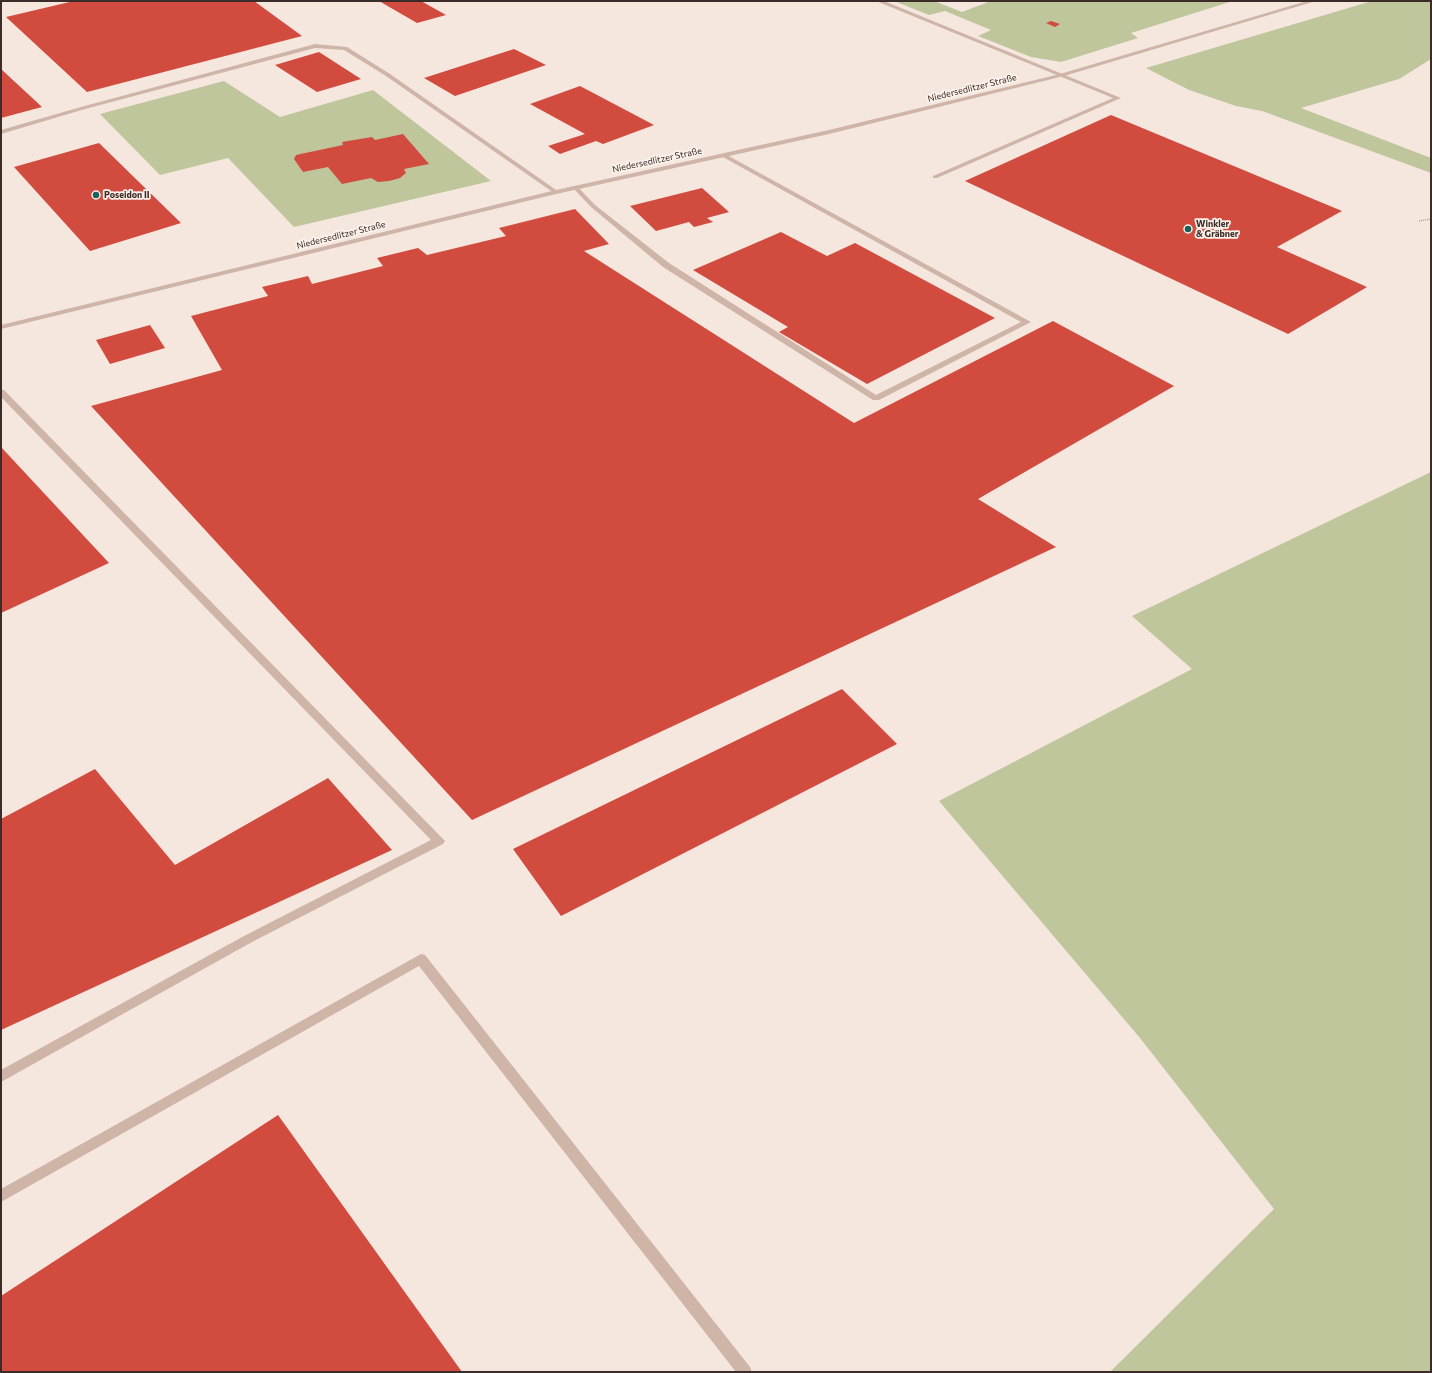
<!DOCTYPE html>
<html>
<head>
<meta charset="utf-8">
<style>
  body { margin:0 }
  #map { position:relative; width:1432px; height:1373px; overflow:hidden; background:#f5e6de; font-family:Commissioner,sans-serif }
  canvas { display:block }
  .frame { position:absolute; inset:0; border:2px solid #3b2c29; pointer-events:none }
</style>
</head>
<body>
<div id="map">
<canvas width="1432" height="1373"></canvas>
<div class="frame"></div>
</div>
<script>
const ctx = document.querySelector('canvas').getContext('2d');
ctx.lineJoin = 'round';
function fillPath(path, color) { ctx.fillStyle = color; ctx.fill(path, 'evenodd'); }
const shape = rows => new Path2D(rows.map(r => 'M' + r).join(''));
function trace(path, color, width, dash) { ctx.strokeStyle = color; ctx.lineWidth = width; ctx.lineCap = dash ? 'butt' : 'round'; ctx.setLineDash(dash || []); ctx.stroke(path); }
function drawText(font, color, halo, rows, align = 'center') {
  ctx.font = font + ' Commissioner,sans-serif'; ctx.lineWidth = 3.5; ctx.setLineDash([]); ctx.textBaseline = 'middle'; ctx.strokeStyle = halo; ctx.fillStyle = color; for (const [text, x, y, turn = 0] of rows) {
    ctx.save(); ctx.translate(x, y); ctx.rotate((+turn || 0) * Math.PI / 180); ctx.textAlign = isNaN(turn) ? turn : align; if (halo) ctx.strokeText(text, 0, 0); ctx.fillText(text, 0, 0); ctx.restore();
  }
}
const green = shape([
  [894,1,934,1,962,12,991,1,1233,1,1131,33,1138,38,1061,62,1031,57,978,36,991,30,945,11,929,15],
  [1372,1,1431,1,1431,59,1399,79,1301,108,1431,158,1431,173,1262,111,1236,106,1189,90,1146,68],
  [224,81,280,117,373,90,491,181,294,227,228,158,160,175,100,114],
  [1431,472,1431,1372,1110,1372,1274,1209,1140,1038,939,801,1192,669,1132,616]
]);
const building = shape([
  [74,1,254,1,302,36,87,92,6,17],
  [379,1,421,1,446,15,417,23],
  [1051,21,1060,24,1055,27,1046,23],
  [514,49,546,65,455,96,424,78],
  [319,52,361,79,317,92,275,65],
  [1,69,42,107,1,118],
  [580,86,654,125,603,144,596,141,560,154,548,146,585,134,530,104],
  [1111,115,1342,211,1277,247,1367,287,1288,334,965,181],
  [403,134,429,164,404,169,406,173,400,178,389,181,378,182,371,178,342,184,328,167,303,172,294,159,296,155,343,145,342,142,372,137,375,140],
  [99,143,181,223,90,251,14,167],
  [702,188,729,212,707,218,713,222,694,227,689,222,656,231,630,206],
  [575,209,609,244,584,251,854,423,1053,321,1174,386,978,499,1056,547,472,820,91,406,222,370,191,316,268,296,262,287,308,276,312,284,383,266,377,258,418,248,427,255,506,236,499,228],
  [781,232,827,256,855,243,995,318,867,384,779,332,788,327,693,270],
  [150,325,165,348,110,364,96,340],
  [1,447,109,563,1,613],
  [842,689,897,744,561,916,513,849],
  [95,769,175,865,328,778,392,850,1,1030,1,819],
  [278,1115,462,1372,1,1372,1,1296]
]);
const path = shape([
  [1419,221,1431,219]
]);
const service = shape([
  [876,1,884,1,1121,98,937,178,933,178,933,176,1113,98,876,1],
  [315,44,347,47,390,74,559,192,554,193,386,76,344,50,315,48,85,109,1,134,1,130,81,107,315,44],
  [721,154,725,154,1031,322,879,400,873,400,663,267,591,207,572,187,577,186,595,205,669,263,876,395,1021,322,721,156,721,154],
  [1,390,4,390,445,841,443,844,252,942,1,1082,1,1070,244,936,431,840,1,397,1,390],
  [421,954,425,955,750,1367,752,1372,736,1372,419,966,1,1202,1,1189,421,954]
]);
const minor = shape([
  [1307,1,1316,1,1064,76,829,134,556,194,1,329,1,325,556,190,829,130,1060,74,1307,1]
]);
const markers = [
  [96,195,4,"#19625b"],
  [1188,229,4,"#19625b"]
];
const farStreetnames = [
  ["Niedersedlitzer Straße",972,88,-14],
  ["Niedersedlitzer Straße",657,160,-12],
  ["Niedersedlitzer Straße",341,235,-14]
];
const farPoinames = [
  ["Poseidon II",104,195],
  ["Winkler",1196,224],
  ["& Gräbner",1196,234]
];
fillPath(green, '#bfc69c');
fillPath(building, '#d24b3f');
trace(path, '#bb9d92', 1.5, [1, 1]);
fillPath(service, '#cfb4a8');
fillPath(minor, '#cfb4a8');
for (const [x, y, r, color] of markers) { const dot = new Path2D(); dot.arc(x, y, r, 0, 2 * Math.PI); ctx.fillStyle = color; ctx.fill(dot); trace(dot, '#fcf2eb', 1.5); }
drawText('9px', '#3b2c29', '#fcf2eb', farStreetnames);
drawText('bold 9px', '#3b2c29', '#fcf2eb', farPoinames, 'left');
</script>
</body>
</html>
